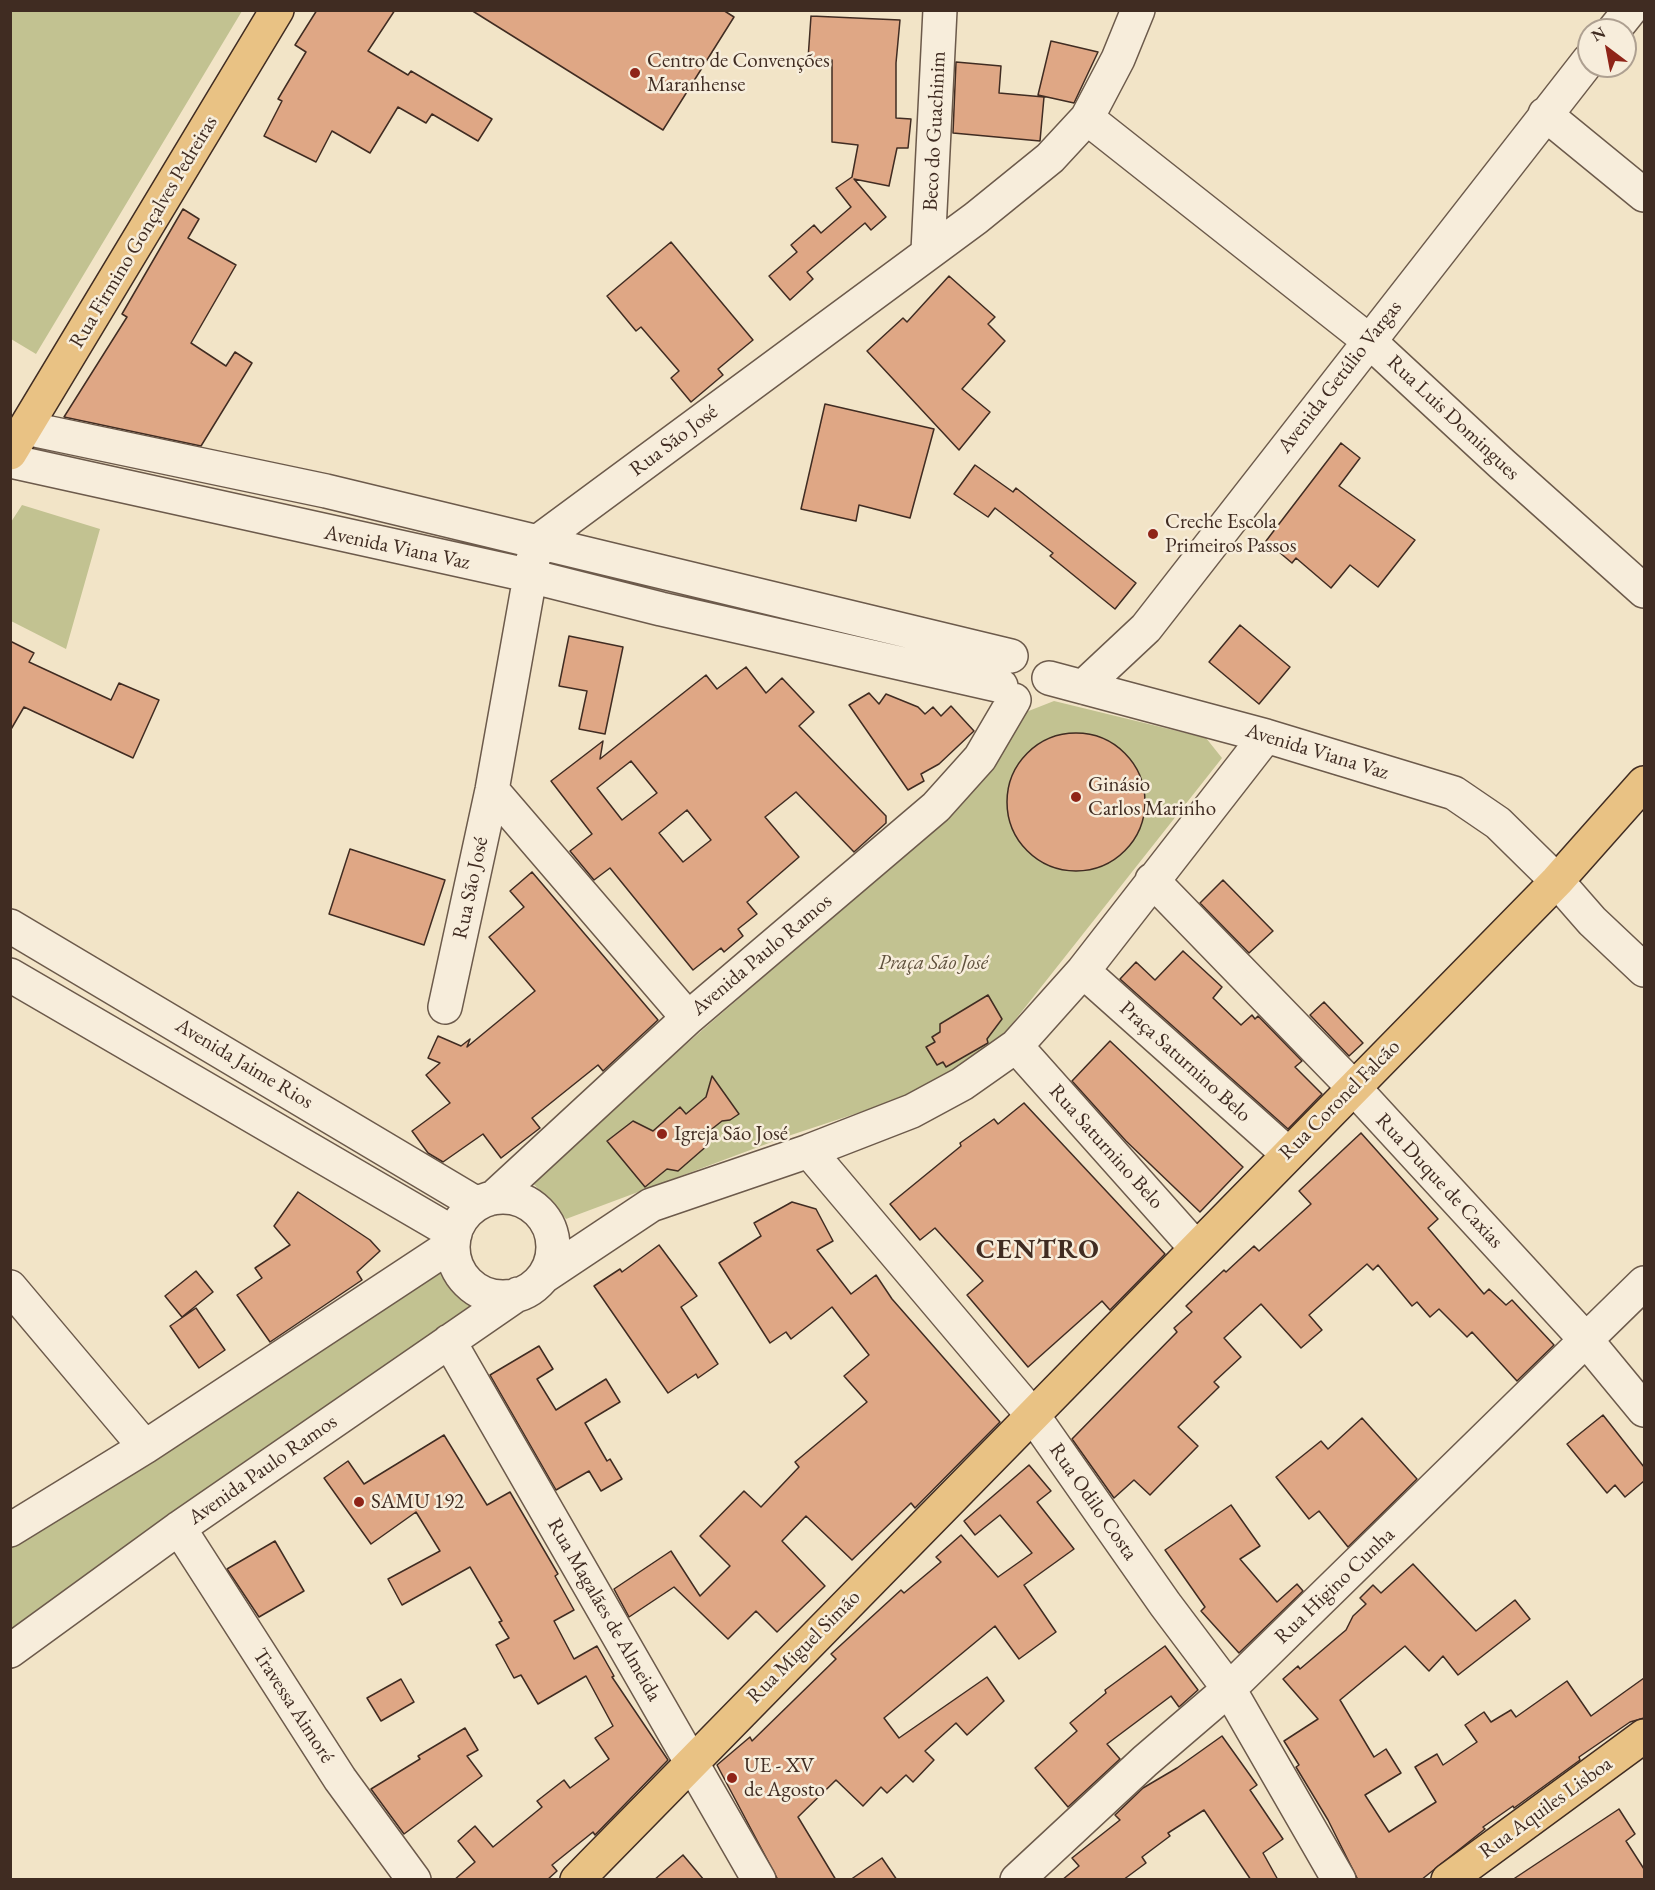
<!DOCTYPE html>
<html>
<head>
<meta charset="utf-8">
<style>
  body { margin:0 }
  #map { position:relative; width:1655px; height:1890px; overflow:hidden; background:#f2e4c7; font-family:"EB Garamond",serif }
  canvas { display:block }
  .frame { position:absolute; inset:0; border:12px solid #402c22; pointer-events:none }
  .north { position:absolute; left:1577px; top:18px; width:60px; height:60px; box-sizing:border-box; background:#f7eddb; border:2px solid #aea091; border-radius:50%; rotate:328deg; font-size:16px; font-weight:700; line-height:24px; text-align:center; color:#402c22 }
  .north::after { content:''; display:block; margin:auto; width:21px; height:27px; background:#8f2418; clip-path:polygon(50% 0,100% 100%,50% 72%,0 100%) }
</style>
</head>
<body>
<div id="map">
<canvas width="1655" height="1890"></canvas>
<div class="frame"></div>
<div class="north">N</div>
</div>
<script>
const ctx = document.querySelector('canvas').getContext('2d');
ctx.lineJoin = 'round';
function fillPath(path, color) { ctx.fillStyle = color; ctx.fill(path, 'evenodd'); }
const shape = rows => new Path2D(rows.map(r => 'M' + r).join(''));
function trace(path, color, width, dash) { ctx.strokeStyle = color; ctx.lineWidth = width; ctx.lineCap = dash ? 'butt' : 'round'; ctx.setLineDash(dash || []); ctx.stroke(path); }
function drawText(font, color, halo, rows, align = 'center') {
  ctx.font = font + ' "EB Garamond",serif'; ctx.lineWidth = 5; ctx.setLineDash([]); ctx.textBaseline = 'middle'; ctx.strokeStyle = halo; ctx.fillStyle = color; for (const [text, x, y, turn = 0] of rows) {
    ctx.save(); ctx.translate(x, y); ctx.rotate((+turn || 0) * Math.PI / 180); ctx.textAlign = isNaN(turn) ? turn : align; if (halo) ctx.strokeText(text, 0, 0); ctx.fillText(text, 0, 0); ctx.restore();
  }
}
const green = shape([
  [11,10,242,11,36,354,11,339],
  [22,505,100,529,66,649,11,621,11,522],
  [1054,701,1206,738,1222,758,1004,1034,955,1073,906,1097,785,1137,566,1219,530,1180,952,813,1026,712],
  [442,1255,459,1289,478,1309,11,1634,11,1543]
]);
const building = shape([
  [317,10,395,10,368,51,408,75,411,71,492,119,478,141,432,114,426,123,398,107,370,153,332,131,316,162,264,136,282,101,278,99,306,52,295,45,317,10],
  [471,10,723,10,734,17,663,130,471,10],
  [811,16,900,20,896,63,896,118,911,119,908,148,897,148,889,186,854,179,886,217,871,230,865,223,807,272,813,279,790,300,769,276,797,252,791,245,814,225,821,233,851,207,836,188,852,177,858,145,832,142,832,60,808,59,811,16],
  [1051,41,1098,52,1074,103,1038,95,1051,41],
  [956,62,1001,66,999,93,1044,97,1040,141,953,133,956,62],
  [183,209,199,219,188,238,236,265,191,343,226,366,235,352,252,363,201,446,64,417,127,317,122,314,183,209],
  [671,242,753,340,718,369,723,375,691,402,671,378,679,371,641,327,636,331,607,296,671,242],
  [949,276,995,317,988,324,1005,341,962,389,990,412,959,450,867,351,903,318,907,322,949,276],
  [825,404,934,429,910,518,859,505,856,521,801,509,825,404],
  [1341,443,1360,458,1339,486,1415,540,1378,587,1350,565,1331,588,1296,558,1292,563,1266,541,1341,443],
  [975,465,1013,492,1016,488,1136,583,1115,609,1050,556,1053,553,995,508,988,517,954,494,975,465],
  [1240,625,1290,667,1259,704,1209,662,1240,625],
  [569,636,623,647,605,734,579,729,587,691,559,686,569,636],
  [10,641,34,653,29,662,111,700,119,683,159,700,133,758,24,707,10,731,10,641],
  [746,667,766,693,782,678,814,712,799,726,886,816,886,823,854,852,796,792,765,817,799,857,747,902,757,914,738,929,743,936,724,952,721,948,693,970,610,868,594,880,570,851,592,834,551,781,603,741,600,759,706,675,717,689,746,667],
  [631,761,657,793,622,820,597,788,631,761],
  [687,810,711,840,683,862,659,833,687,810],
  [869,693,879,704,886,694,918,707,925,714,933,707,941,716,951,706,974,731,939,764,921,774,924,781,908,790,849,705,869,693],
  '1007 802a69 69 0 1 1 138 0a69 69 0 1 1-138 0Z',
  [350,849,445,880,424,945,329,914,350,849],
  [532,872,658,1020,603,1071,598,1065,532,1118,540,1128,501,1158,483,1134,443,1162,428,1153,412,1131,450,1103,426,1075,440,1063,428,1058,438,1036,461,1046,470,1039,467,1047,535,991,489,937,524,907,510,891,532,872],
  [1223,880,1273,931,1249,953,1200,903,1223,880],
  [1183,951,1222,987,1213,998,1241,1025,1252,1015,1255,1019,1258,1016,1302,1061,1295,1067,1322,1094,1288,1129,1120,979,1136,962,1155,980,1183,951],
  [988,995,1002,1019,987,1039,988,1043,946,1067,943,1062,937,1065,926,1047,935,1042,932,1037,940,1032,940,1024,988,995],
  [1324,1002,1363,1043,1349,1056,1310,1015,1324,1002],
  [1110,1041,1243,1167,1200,1212,1126,1141,1072,1081,1110,1041],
  [712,1076,739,1114,730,1120,722,1121,703,1136,709,1144,678,1171,667,1169,645,1187,607,1141,633,1121,653,1131,680,1107,686,1114,706,1097,712,1076],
  [1024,1103,1165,1254,1110,1310,1102,1301,1028,1367,967,1295,983,1281,935,1228,920,1240,890,1204,961,1146,960,1143,994,1119,998,1124,1024,1103],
  [1361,1133,1438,1219,1428,1228,1484,1294,1489,1289,1506,1305,1512,1300,1554,1345,1517,1381,1472,1332,1467,1337,1439,1309,1430,1317,1417,1302,1412,1306,1378,1265,1373,1270,1367,1264,1309,1315,1322,1330,1301,1348,1261,1304,1224,1338,1241,1357,1214,1382,1219,1387,1178,1427,1198,1446,1150,1495,1134,1480,1114,1498,1072,1439,1177,1332,1174,1328,1192,1312,1186,1306,1224,1270,1226,1272,1254,1246,1259,1251,1311,1204,1299,1191,1361,1133],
  [298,1192,370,1240,380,1251,357,1272,362,1280,270,1342,237,1295,262,1278,255,1268,290,1245,274,1226,298,1192],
  [792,1202,816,1209,833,1241,817,1250,851,1294,876,1275,892,1299,1000,1422,915,1508,911,1503,852,1560,806,1516,782,1541,825,1586,777,1632,756,1611,728,1639,674,1587,629,1617,614,1589,671,1551,700,1596,730,1566,700,1536,744,1491,761,1507,799,1467,795,1462,867,1402,844,1376,869,1355,832,1307,791,1339,786,1332,770,1343,719,1263,761,1236,754,1223,792,1202],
  [659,1245,697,1296,681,1307,718,1364,698,1378,696,1374,668,1393,594,1286,620,1269,622,1272,659,1245],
  [196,1271,213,1292,182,1317,165,1296,196,1271],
  [196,1308,225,1350,199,1368,170,1326,196,1308],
  [539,1346,553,1369,537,1379,556,1410,606,1379,620,1402,585,1423,607,1461,610,1459,622,1479,601,1491,589,1471,556,1490,490,1375,539,1346],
  [1603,1415,1644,1467,1644,1481,1625,1497,1615,1485,1607,1493,1567,1444,1603,1415],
  [1362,1418,1417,1479,1348,1547,1319,1511,1309,1519,1276,1477,1321,1441,1328,1449,1362,1418],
  [444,1435,487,1505,510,1492,558,1574,555,1576,574,1610,554,1621,574,1659,597,1646,614,1676,612,1677,668,1760,595,1835,593,1832,552,1865,557,1871,547,1880,454,1880,475,1862,458,1841,475,1826,493,1847,542,1807,537,1801,564,1780,570,1788,609,1759,595,1738,613,1726,586,1676,538,1704,521,1675,514,1678,496,1645,509,1638,499,1622,502,1621,470,1567,402,1605,388,1579,440,1551,416,1512,371,1544,324,1478,348,1461,364,1484,444,1435],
  [1029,1465,1051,1491,1037,1502,1074,1549,1024,1585,1056,1632,1019,1659,995,1626,884,1718,899,1738,987,1677,1004,1701,967,1735,956,1723,925,1751,934,1760,913,1782,906,1775,887,1793,881,1787,863,1806,836,1780,798,1817,836,1880,778,1880,717,1765,750,1737,752,1741,836,1659,831,1654,901,1590,904,1593,941,1562,936,1557,961,1535,998,1577,1032,1553,1000,1515,975,1535,964,1521,1029,1465],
  [1231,1505,1260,1546,1240,1559,1277,1602,1297,1584,1303,1591,1239,1653,1201,1611,1205,1607,1165,1550,1231,1505],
  [275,1541,304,1591,259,1617,227,1569,275,1541],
  [1413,1564,1476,1631,1515,1600,1530,1619,1458,1675,1443,1656,1429,1671,1405,1646,1340,1700,1374,1757,1386,1749,1401,1773,1365,1795,1389,1832,1436,1802,1415,1767,1437,1754,1443,1765,1477,1742,1465,1725,1484,1712,1491,1722,1511,1710,1516,1717,1567,1681,1591,1716,1644,1678,1644,1718,1630,1722,1579,1757,1580,1760,1514,1808,1513,1806,1483,1827,1485,1829,1421,1880,1358,1880,1328,1820,1296,1767,1299,1765,1284,1741,1318,1719,1283,1679,1298,1666,1300,1669,1346,1630,1353,1616,1366,1604,1360,1598,1373,1585,1381,1593,1413,1564],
  [1165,1646,1198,1690,1179,1707,1171,1696,1107,1744,1120,1759,1068,1807,1035,1768,1077,1731,1070,1723,1106,1693,1105,1690,1165,1646],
  [401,1679,414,1702,381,1721,367,1698,401,1679],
  [465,1728,478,1750,467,1756,482,1776,404,1834,371,1789,420,1759,418,1756,465,1728],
  [1222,1736,1257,1785,1250,1790,1283,1839,1263,1853,1278,1880,1251,1880,1204,1810,1168,1833,1170,1836,1142,1857,1146,1863,1123,1880,1062,1880,1079,1866,1072,1858,1120,1820,1115,1815,1143,1788,1177,1768,1222,1736],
  [1619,1809,1635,1834,1626,1841,1644,1869,1644,1880,1512,1880,1619,1809],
  [683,1855,704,1880,654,1880,683,1855],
  [882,1858,897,1880,850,1880,882,1858]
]);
const minor = shape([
  [1614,30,1630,10],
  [1545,114,1644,195],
  [1087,118,1368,340,1502,464,1644,591],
  [928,251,940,10],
  [26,428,326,491,1011,656],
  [10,461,518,573,661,609,1001,686],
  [1049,678,1266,736,1454,793,1498,823,1557,881,1592,921,1644,970],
  [1083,687,1146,628,1589,60],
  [492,790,688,1018],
  [1152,880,1354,1088,1587,1341,1644,1410],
  [10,926,477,1204],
  [1083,971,1287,1153],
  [10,975,455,1234],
  [445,1007,492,790,536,543,976,218,1050,158,1087,118,1118,59,1138,10],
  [1016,1046,1196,1248],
  [809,1151,1034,1417,1165,1604,1229,1689,1339,1880],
  '453 1247a50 50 0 1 1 100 0a50 50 0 1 1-100 0Z',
  [493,1198,688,1018,936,807,980,758,1014,700],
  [543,1277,651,1205,809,1151,912,1111,962,1084,1016,1046,1083,971,1266,736],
  [10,1287,145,1447],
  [449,1341,759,1880],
  [179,1528,340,1779,414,1880],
  [10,1530,145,1447,453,1244],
  [10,1651,179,1528,518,1294],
  [1017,1880,1145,1761,1229,1689,1644,1283]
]);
const major = shape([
  [10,453,277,10],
  [577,1880,1557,881,1644,783],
  [1448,1880,1644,1736]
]);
const markers = [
  [635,73,6,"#8f2418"],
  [1153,534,6,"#8f2418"],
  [1076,797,6,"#8f2418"],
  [662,1134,6,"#8f2418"],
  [359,1502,6,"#8f2418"],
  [732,1778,6,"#8f2418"]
];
const poiNames = [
  ["Centro de Convenções",647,61],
  ["Maranhense",647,85],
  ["Creche Escola",1165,522],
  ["Primeiros Passos",1165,546],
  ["Ginásio",1088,785],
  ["Carlos Marinho",1088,809],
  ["Igreja São José",674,1134],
  ["SAMU 192",371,1502],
  ["UE - XV",744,1766],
  ["de Agosto",744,1790]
];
const streetNames = [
  ["Beco do Guachinim",935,131,-87],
  ["Rua Firmino Gonçalves Pedreiras",144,232,-59],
  ["Avenida Getúlio Vargas",1340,377,-52],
  ["Rua Luis Domingues",1453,418,43],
  ["Rua São José",674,441,-37],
  ["Avenida Viana Vaz",397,548,12],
  ["Avenida Viana Vaz",1317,752,17],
  ["Rua São José",471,888,-78],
  ["Avenida Paulo Ramos",762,955,-40],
  ["Praça Saturnino Belo",1185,1062,42],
  ["Avenida Jaime Rios",244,1064,31],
  ["Rua Coronel Falcão",1340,1100,-45],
  ["Rua Saturnino Belo",1106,1147,48],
  ["Rua Duque de Caxias",1439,1181,47],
  ["Avenida Paulo Ramos",263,1470,-35],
  ["Rua Odilo Costa",1093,1502,55],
  ["Rua Higino Cunha",1335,1586,-44],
  ["Rua Magalães de Almeida",604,1610,60],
  ["Rua Miguel Simão",804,1647,-45],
  ["Travessa Aimoré",293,1706,57],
  ["Rua Aquiles Lisboa",1546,1808,-36]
];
const parkNames = [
  ["Praça São José",933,963]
];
const districtNames = [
  ["CENTRO",1038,1251]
];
fillPath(green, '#c2c291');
fillPath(building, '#dfa785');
trace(building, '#402c22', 1.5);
trace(minor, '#6c5a4b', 36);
trace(major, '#402c22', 36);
trace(minor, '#f7eddb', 33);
trace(major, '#e9c284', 33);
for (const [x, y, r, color] of markers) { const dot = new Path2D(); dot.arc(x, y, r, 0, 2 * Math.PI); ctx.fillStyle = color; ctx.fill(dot); trace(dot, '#f7eddb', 2); }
drawText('21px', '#402c22', '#f7eddb', poiNames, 'left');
drawText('21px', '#402c22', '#f7eddb', streetNames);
drawText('italic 21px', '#60523e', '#f7eddb', parkNames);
ctx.letterSpacing = '1.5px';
drawText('bold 27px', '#402c22', '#f7eddb', districtNames);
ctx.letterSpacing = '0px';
</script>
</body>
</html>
